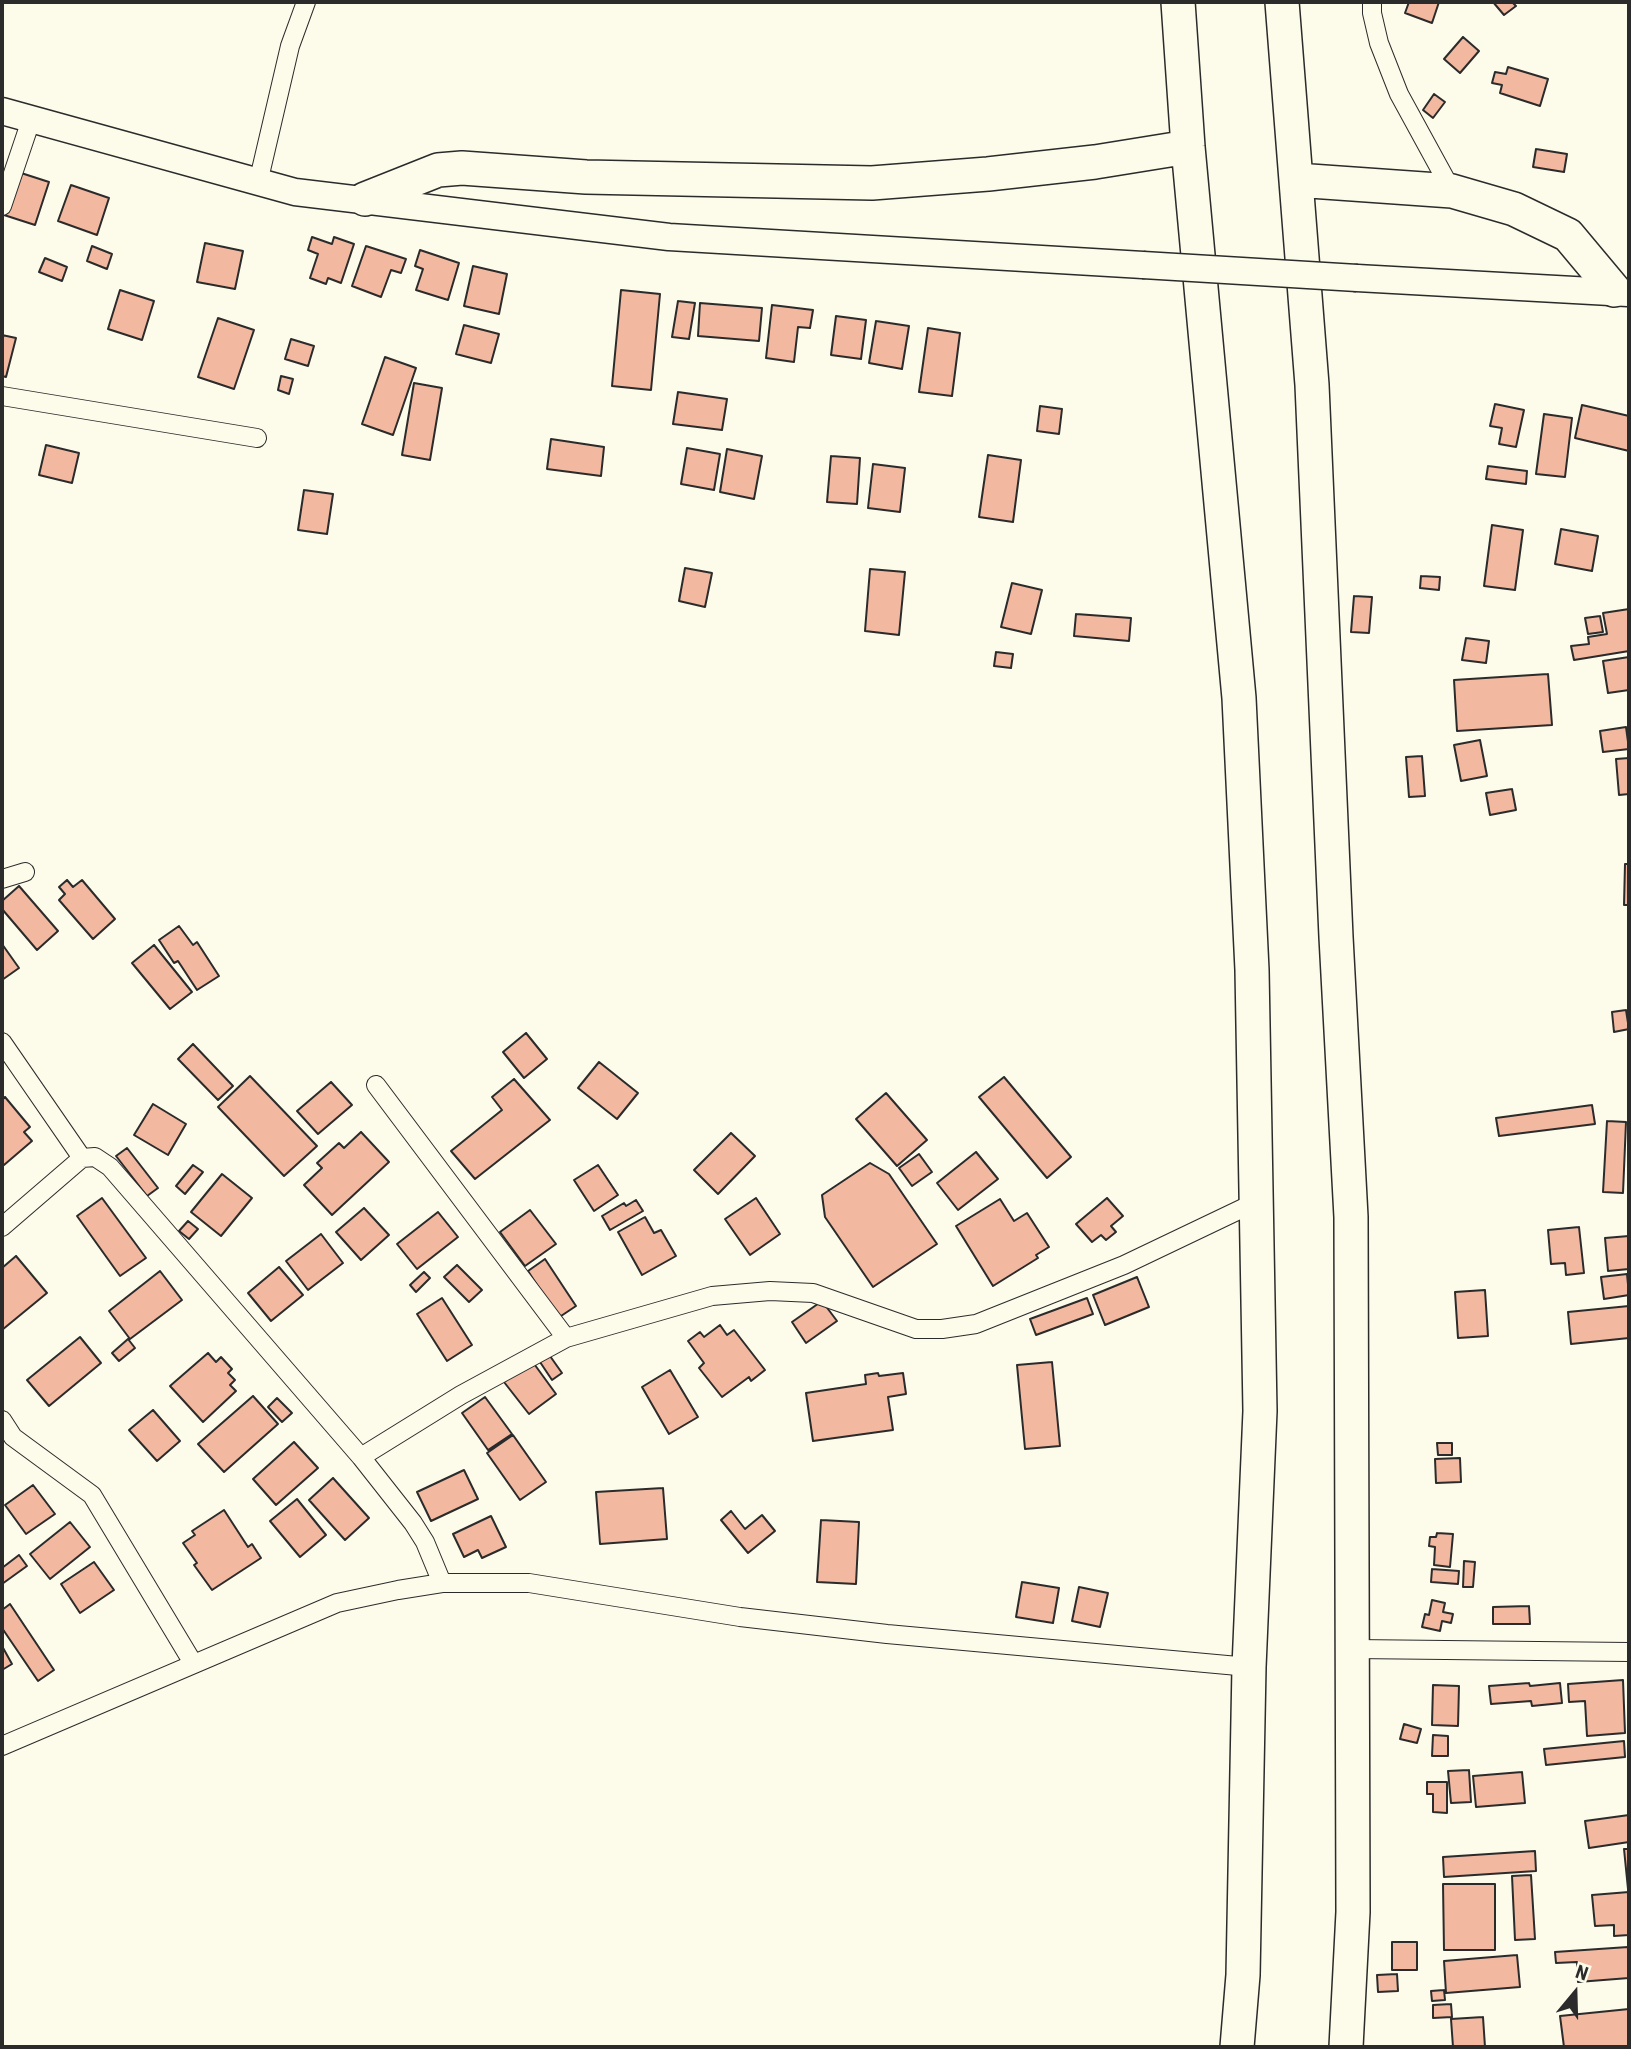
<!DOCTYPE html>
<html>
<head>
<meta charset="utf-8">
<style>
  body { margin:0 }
  #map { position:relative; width:1631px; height:2049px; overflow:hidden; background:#fdfbea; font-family:"Roboto Condensed",sans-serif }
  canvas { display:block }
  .frame { position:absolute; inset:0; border:4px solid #2b2b2b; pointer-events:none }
  .north { position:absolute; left:1540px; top:1958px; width:70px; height:70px; -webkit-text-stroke:5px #fdfbea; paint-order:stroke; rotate:19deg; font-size:19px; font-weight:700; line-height:28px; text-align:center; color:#2b2b2b }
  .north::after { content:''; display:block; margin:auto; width:24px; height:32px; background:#2b2b2b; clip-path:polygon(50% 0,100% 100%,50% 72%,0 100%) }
</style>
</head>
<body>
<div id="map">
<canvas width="1631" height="2049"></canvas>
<div class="frame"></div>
<div class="north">N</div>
</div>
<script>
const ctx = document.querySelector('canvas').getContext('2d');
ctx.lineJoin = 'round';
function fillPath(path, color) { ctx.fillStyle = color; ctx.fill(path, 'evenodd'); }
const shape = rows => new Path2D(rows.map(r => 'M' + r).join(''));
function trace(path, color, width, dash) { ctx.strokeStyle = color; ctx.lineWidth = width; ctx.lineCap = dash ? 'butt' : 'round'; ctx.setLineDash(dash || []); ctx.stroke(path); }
const building = shape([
  [1409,2,1439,2,1432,23,1405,13,1409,2],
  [1493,2,1512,2,1516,6,1504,15,1493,2],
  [1463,37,1479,51,1460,73,1444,59,1463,37],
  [1508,67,1548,79,1540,106,1500,93,1502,85,1492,83,1495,72,1506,74,1508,67],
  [1434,94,1445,102,1433,118,1423,110,1434,94],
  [1536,149,1567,154,1564,172,1533,167,1536,149],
  [18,172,49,182,35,225,4,215,18,172],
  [71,185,109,198,97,235,58,221,71,185],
  [312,237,332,244,334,237,354,244,341,283,328,278,326,284,310,278,318,254,308,250,312,237],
  [205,243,243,251,235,289,197,282,205,243],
  [92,246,112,254,107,269,87,261,92,246],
  [366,246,406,259,401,273,391,270,381,297,352,286,366,246],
  [420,250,459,263,448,300,416,290,423,269,415,266,420,250],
  [45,258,67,267,62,281,39,272,45,258],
  [473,266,507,274,499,314,464,306,473,266],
  [120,290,154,301,142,340,108,329,120,290],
  [621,290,660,294,651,390,612,386,621,290],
  [678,301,695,303,689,339,672,337,678,301],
  [700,303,762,308,759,341,698,336,700,303],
  [772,305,813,310,810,328,798,327,794,362,766,358,772,305],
  [836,316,866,320,861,359,831,355,836,316],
  [218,318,254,330,234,389,198,377,218,318],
  [876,321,909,326,902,369,869,363,876,321],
  [464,325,499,334,491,363,456,354,464,325],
  [928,328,960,333,952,396,919,392,928,328],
  [2,335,16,338,6,377,2,376,2,335],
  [291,339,314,346,308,366,285,359,291,339],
  [385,357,416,368,393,435,362,424,385,357],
  [281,376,293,379,289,394,278,390,281,376],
  [414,383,442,388,430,460,402,455,414,383],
  [678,392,727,399,722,430,673,424,678,392],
  [1495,404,1524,410,1516,447,1499,444,1502,428,1490,426,1495,404],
  [1582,405,1629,416,1629,451,1575,438,1582,405],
  [1040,406,1062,409,1059,434,1037,431,1040,406],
  [1544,414,1572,418,1565,477,1536,474,1544,414],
  [551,439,604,447,601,476,547,469,551,439],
  [46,445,79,453,72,483,39,475,46,445],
  [687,448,720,454,714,490,681,484,687,448],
  [727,449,762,456,754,499,720,492,727,449],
  [988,455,1021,460,1013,522,979,517,988,455],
  [831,456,860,458,857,504,827,502,831,456],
  [873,464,905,468,900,512,868,508,873,464],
  [1488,466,1527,471,1526,484,1486,479,1488,466],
  [304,490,333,494,327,534,298,530,304,490],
  [1492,525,1523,530,1515,590,1484,586,1492,525],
  [1561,529,1598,536,1592,571,1555,564,1561,529],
  [685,568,712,573,705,607,679,601,685,568],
  [870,569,905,572,899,635,865,631,870,569],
  [1421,576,1440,577,1439,590,1420,588,1421,576],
  [1012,583,1042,590,1031,634,1001,627,1012,583],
  [1354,596,1372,597,1369,633,1351,632,1354,596],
  [1629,609,1629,651,1574,660,1571,646,1589,644,1588,637,1607,634,1603,613,1629,609],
  [1076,614,1131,618,1129,641,1074,636,1076,614],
  [1600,616,1603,632,1588,634,1585,618,1600,616],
  [1466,638,1489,641,1486,663,1462,660,1466,638],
  [996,652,1013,654,1011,668,994,666,996,652],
  [1629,657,1629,690,1608,693,1603,661,1629,657],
  [1548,674,1552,725,1457,731,1454,680,1548,674],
  [1626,727,1629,749,1603,752,1600,731,1626,727],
  [1480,740,1487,776,1461,781,1454,745,1480,740],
  [1422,756,1425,796,1409,797,1406,757,1422,756],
  [1629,758,1629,794,1619,795,1616,759,1629,758],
  [1512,789,1516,810,1490,815,1486,793,1512,789],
  [1625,864,1629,864,1629,905,1624,905,1625,864],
  [67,880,73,887,82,880,115,919,93,939,59,900,65,894,59,887,67,880],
  [19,886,58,931,37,950,2,909,2,901,19,886],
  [179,926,193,945,197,942,219,976,197,990,178,961,174,963,159,940,179,926],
  [2,944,19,968,2,980,2,944],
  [154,945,192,992,170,1009,132,963,154,945],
  [1626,1010,1629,1029,1614,1032,1612,1012,1626,1010],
  [526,1033,547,1059,524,1078,503,1052,526,1033],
  [193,1044,233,1086,218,1100,178,1059,193,1044],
  [599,1062,638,1093,617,1119,578,1088,599,1062],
  [250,1076,317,1146,284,1176,218,1107,250,1076],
  [1004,1077,1071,1157,1047,1178,979,1097,1004,1077],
  [514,1079,550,1120,475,1179,451,1151,502,1110,492,1097,514,1079],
  [331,1082,352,1105,318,1134,297,1111,331,1082],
  [886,1093,927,1140,897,1166,856,1119,886,1093],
  [5,1097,30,1127,24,1132,32,1141,4,1165,2,1162,2,1100,5,1097],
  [153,1104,186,1124,168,1155,134,1135,153,1104],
  [1592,1105,1595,1124,1499,1136,1496,1118,1592,1105],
  [1607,1121,1626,1122,1623,1193,1603,1192,1607,1121],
  [361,1132,389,1162,332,1215,304,1185,322,1168,317,1163,339,1143,344,1148,361,1132],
  [731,1133,755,1156,718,1194,694,1170,731,1133],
  [127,1148,158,1188,147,1196,116,1156,127,1148],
  [976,1152,998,1179,958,1210,937,1183,976,1152],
  [919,1154,932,1172,912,1186,899,1168,919,1154],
  [870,1163,889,1174,937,1244,873,1287,825,1217,822,1195,870,1163],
  [193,1165,203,1172,185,1194,176,1186,193,1165],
  [598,1165,618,1195,594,1211,574,1180,598,1165],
  [222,1174,252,1198,221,1236,191,1212,222,1174],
  [102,1198,146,1258,120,1276,77,1216,102,1198],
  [756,1198,780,1234,750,1255,725,1219,756,1198],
  [1107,1198,1123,1216,1111,1226,1116,1232,1106,1240,1101,1235,1092,1242,1076,1224,1107,1198],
  [1000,1199,1014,1221,1027,1213,1049,1247,1036,1255,1038,1258,993,1286,956,1226,1000,1199],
  [636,1200,643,1211,610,1230,602,1216,624,1203,626,1206,636,1200],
  [364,1208,389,1235,361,1260,336,1232,364,1208],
  [530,1210,556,1244,525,1266,500,1232,530,1210],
  [438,1212,458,1237,417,1269,397,1244,438,1212],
  [645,1217,654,1233,661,1230,676,1256,642,1275,618,1232,645,1217],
  [188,1221,198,1229,189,1239,179,1231,188,1221],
  [1579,1227,1584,1273,1566,1275,1565,1263,1551,1264,1548,1230,1579,1227],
  [321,1234,343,1263,308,1290,286,1261,321,1234],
  [1629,1236,1629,1269,1608,1271,1605,1238,1629,1236],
  [16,1256,47,1293,2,1330,2,1268,16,1256],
  [545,1259,576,1306,558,1318,528,1271,545,1259],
  [457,1265,482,1290,469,1302,444,1277,457,1265],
  [279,1267,303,1295,271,1321,248,1293,279,1267],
  [160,1271,182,1300,130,1339,109,1311,160,1271],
  [424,1272,430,1278,416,1292,410,1285,424,1272],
  [1627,1274,1629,1295,1604,1299,1601,1277,1627,1274],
  [1137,1277,1149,1307,1105,1325,1093,1295,1137,1277],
  [1485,1290,1488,1336,1458,1338,1455,1292,1485,1290],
  [442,1298,472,1345,447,1361,417,1314,442,1298],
  [1087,1298,1093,1314,1036,1335,1030,1319,1087,1298],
  [822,1301,837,1321,806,1343,792,1322,822,1301],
  [1629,1306,1629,1338,1571,1344,1568,1312,1629,1306],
  [720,1325,727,1335,734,1330,765,1370,751,1381,749,1377,722,1397,699,1368,704,1363,688,1341,700,1332,704,1337,720,1325],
  [80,1337,101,1363,49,1406,27,1380,80,1337],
  [128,1339,135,1348,119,1361,112,1353,128,1339],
  [208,1353,216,1362,221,1357,232,1369,228,1373,235,1380,230,1385,236,1391,203,1422,170,1386,208,1353],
  [550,1356,562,1373,552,1380,540,1362,550,1356],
  [532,1361,556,1394,529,1414,504,1382,532,1361],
  [1052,1362,1060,1446,1025,1449,1017,1365,1052,1362],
  [670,1370,698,1417,669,1434,642,1387,670,1370],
  [878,1373,879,1376,903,1373,906,1394,888,1397,893,1430,813,1441,806,1393,866,1384,865,1375,878,1373],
  [253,1396,278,1424,224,1472,198,1444,253,1396],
  [485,1397,512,1434,488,1450,462,1413,485,1397],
  [277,1398,292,1413,282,1422,268,1407,277,1398],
  [153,1410,180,1441,157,1461,129,1430,153,1410],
  [513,1435,546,1482,520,1500,487,1453,513,1435],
  [294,1442,318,1468,276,1505,253,1479,294,1442],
  [1437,1443,1452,1443,1452,1455,1438,1455,1437,1443],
  [1460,1458,1461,1482,1436,1483,1435,1459,1460,1458],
  [464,1470,478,1499,431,1521,417,1492,464,1470],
  [333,1478,369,1518,345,1540,309,1500,333,1478],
  [33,1485,55,1514,26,1534,5,1505,33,1485],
  [663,1488,667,1539,600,1544,596,1492,663,1488],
  [297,1499,326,1535,300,1557,270,1521,297,1499],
  [224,1510,248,1547,252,1544,261,1558,212,1590,194,1565,197,1563,183,1543,195,1535,192,1531,224,1510],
  [731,1511,745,1529,762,1515,775,1531,748,1553,721,1520,731,1511],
  [491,1516,506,1547,482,1558,478,1550,464,1557,453,1534,491,1516],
  [821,1520,859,1522,856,1584,817,1582,821,1520],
  [70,1522,90,1547,50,1579,30,1554,70,1522],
  [1437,1533,1453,1534,1450,1567,1434,1565,1435,1547,1429,1546,1430,1537,1436,1537,1437,1533],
  [19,1555,27,1566,2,1584,2,1568,19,1555],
  [1464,1561,1475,1562,1473,1587,1463,1587,1464,1561],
  [94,1562,114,1590,80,1613,61,1584,94,1562],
  [1432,1569,1459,1571,1458,1584,1431,1582,1432,1569],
  [1022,1582,1059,1588,1053,1623,1016,1617,1022,1582],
  [1079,1587,1108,1593,1100,1627,1072,1621,1079,1587],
  [1432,1600,1445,1603,1443,1612,1453,1614,1451,1623,1442,1621,1440,1631,1422,1627,1425,1614,1429,1615,1432,1600],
  [10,1604,54,1670,38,1681,2,1628,2,1610,10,1604],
  [1529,1606,1530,1624,1493,1624,1493,1607,1529,1606],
  [2,1646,12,1664,2,1670,2,1646],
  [1623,1680,1625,1733,1587,1736,1585,1701,1569,1702,1568,1684,1623,1680],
  [1529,1683,1530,1686,1560,1683,1562,1703,1532,1706,1531,1701,1491,1704,1489,1686,1529,1683],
  [1433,1685,1459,1686,1458,1726,1432,1725,1433,1685],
  [1404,1724,1421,1729,1417,1743,1400,1739,1404,1724],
  [1433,1735,1448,1736,1448,1756,1432,1756,1433,1735],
  [1624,1741,1625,1757,1546,1765,1544,1749,1624,1741],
  [1469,1770,1471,1802,1451,1803,1448,1771,1469,1770],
  [1522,1772,1525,1803,1476,1807,1473,1776,1522,1772],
  [1427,1782,1447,1782,1447,1813,1433,1812,1433,1794,1427,1794,1427,1782],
  [1629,1815,1629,1842,1589,1848,1585,1821,1629,1815],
  [1624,1849,1629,1849,1629,1888,1628,1889,1624,1849],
  [1535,1851,1536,1871,1444,1877,1443,1857,1535,1851],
  [1531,1875,1535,1939,1515,1940,1512,1876,1531,1875],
  [1443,1884,1495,1884,1495,1950,1444,1950,1443,1884],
  [1629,1892,1629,1935,1614,1936,1614,1925,1595,1926,1592,1895,1629,1892],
  [1392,1942,1417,1942,1417,1970,1392,1970,1392,1942],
  [1628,1947,1629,1978,1578,1982,1577,1962,1556,1963,1555,1952,1628,1947],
  [1517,1955,1520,1987,1446,1993,1444,1961,1517,1955],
  [1397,1974,1398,1991,1378,1992,1377,1975,1397,1974],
  [1444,1990,1445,2000,1432,2001,1431,1991,1444,1990],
  [1451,2004,1452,2017,1433,2018,1433,2005,1451,2004],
  [1629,2009,1629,2047,1564,2047,1560,2016,1629,2009],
  [1483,2017,1485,2047,1453,2047,1451,2019,1483,2017]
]);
const street = shape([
  [1372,2,1372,13,1379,43,1399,94,1452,191],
  [258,183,290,46,306,2],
  [2,206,31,120],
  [2,396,257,438],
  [2,879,25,872],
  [2,1042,82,1158],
  [376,1085,566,1338],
  [2,1227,82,1158,95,1157,110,1167,361,1457,413,1523,425,1542,442,1583],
  [2,1420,13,1437,92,1495,193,1663],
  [361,1457,461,1395,566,1338,712,1296,770,1291,813,1293,916,1329,942,1329,976,1324,1124,1265,1258,1201],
  [1354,1649,1629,1652],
  [2,1746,337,1603,398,1590,442,1583,529,1583,740,1617,887,1634,1249,1667]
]);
const secondary = shape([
  [2,111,295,192,669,237,1143,265],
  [1357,278,1628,293]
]);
const highway = shape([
  [1178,2,1188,147,1239,698,1252,970,1260,1411,1249,1667,1243,1975,1237,2047],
  [1282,2,1312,385,1336,937,1351,1217,1353,1912,1346,2047],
  [1296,180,1452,191,1514,209,1568,235,1614,290],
  [365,199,438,170,462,168,586,177,872,183,988,174,1095,162,1188,147]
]);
const secondaryBridge = shape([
  [1143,265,1357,278]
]);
fillPath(building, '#f2b8a0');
trace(building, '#2b2b2b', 2);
trace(street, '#2b2b2b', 20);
trace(secondary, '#2b2b2b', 29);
trace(highway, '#2b2b2b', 36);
trace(street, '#fdfbea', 18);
trace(secondary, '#fdfbea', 26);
trace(highway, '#fdfbea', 33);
trace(secondaryBridge, '#2b2b2b', 29, []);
trace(secondaryBridge, '#fdfbea', 26);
</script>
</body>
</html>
